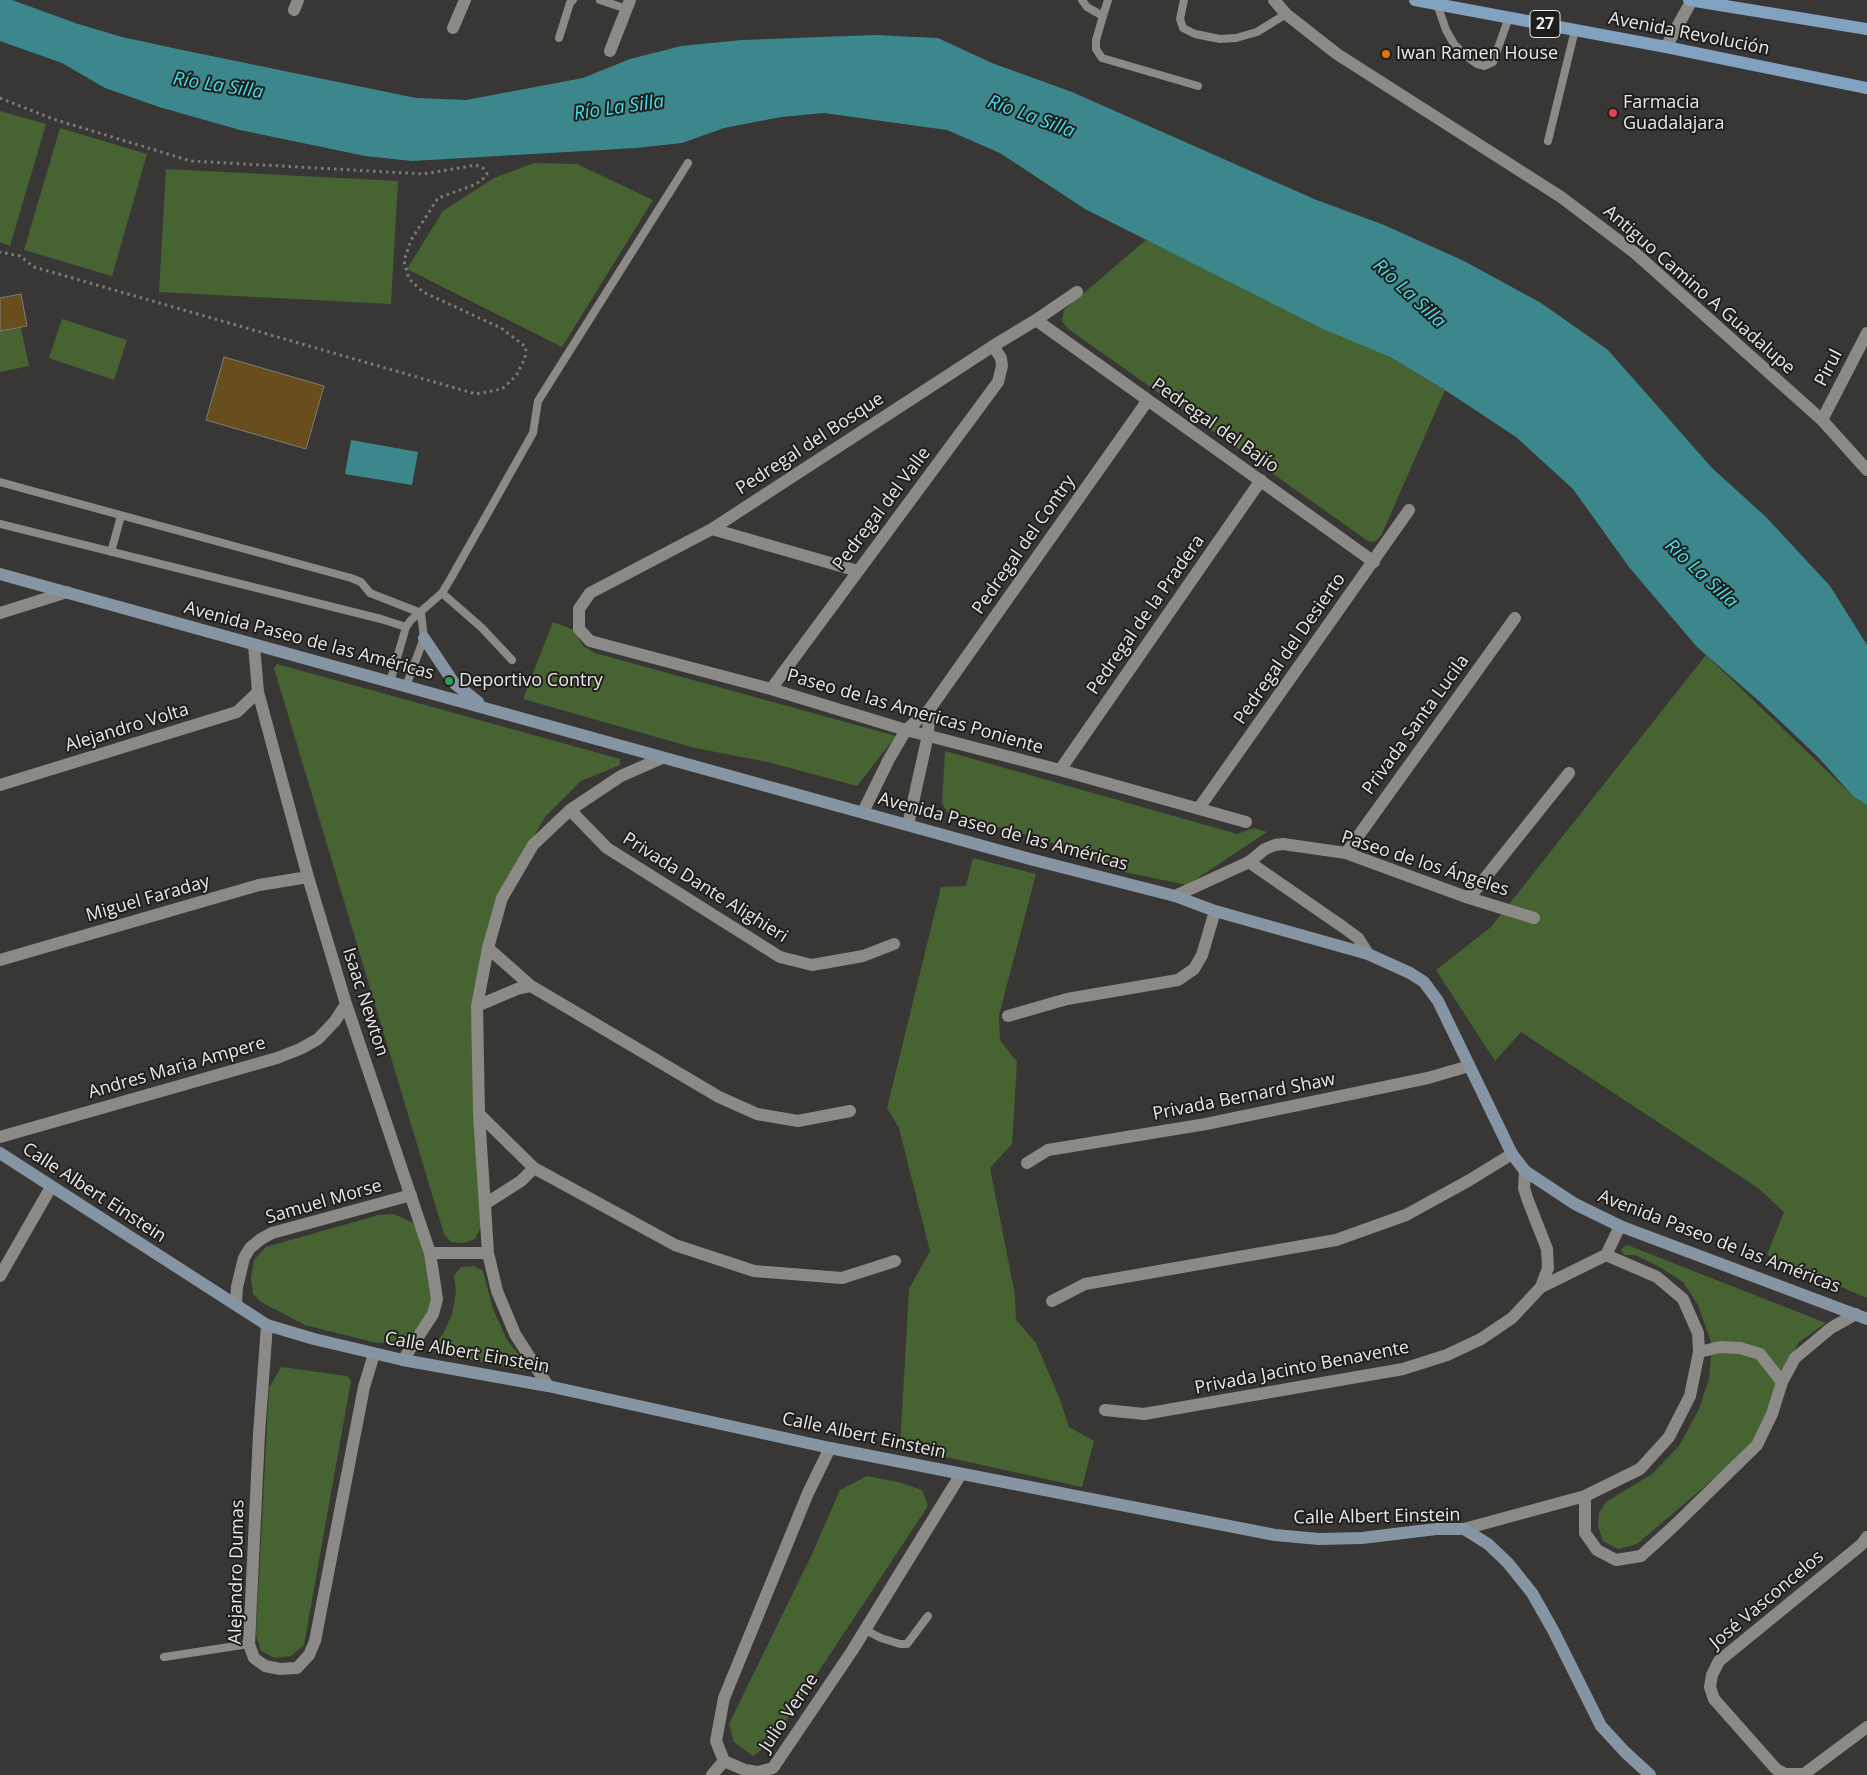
<!DOCTYPE html>
<html>
<head>
<meta charset="utf-8">
<style>
  body { margin:0 }
  canvas { display:block; background:#383735 }
</style>
</head>
<body>
<canvas width="1867" height="1775"></canvas>
<script>
const ctx = document.querySelector('canvas').getContext('2d');
ctx.lineJoin = 'round';
function fillPath(path, color) { ctx.fillStyle = color; ctx.fill(path, 'evenodd'); }
const shape = rows => new Path2D(rows.map(r => 'M' + r).join(''));
function trace(path, color, width, dash) { ctx.strokeStyle = color; ctx.lineWidth = width; ctx.lineCap = dash ? 'butt' : 'round'; ctx.setLineDash(dash || []); ctx.stroke(path); }
function drawText(font, color, halo, rows, align = 'center') {
  ctx.font = font + ' "Open Sans",sans-serif'; ctx.lineWidth = 4; ctx.setLineDash([]); ctx.textBaseline = 'middle'; ctx.strokeStyle = halo; ctx.fillStyle = color; for (const [text, x, y, turn = 0] of rows) {
    ctx.save(); ctx.translate(x, y); ctx.rotate((+turn || 0) * Math.PI / 180); ctx.textAlign = isNaN(turn) ? turn : align; if (halo) ctx.strokeText(text, 0, 0); ctx.fillText(text, 0, 0); ctx.restore();
  }
}
const green = shape([
  [0,111,46,124,10,246,0,242],
  [60,128,147,154,112,276,24,250],
  [534,163,577,164,653,200,562,347,407,269,443,211,494,178],
  [166,169,398,181,391,304,159,292],
  [1146,240,1390,357,1445,390,1381,536,1374,542,1368,541,1067,328,1062,321,1064,310],
  [18,314,29,366,0,372,0,317],
  [62,319,127,340,114,380,49,358],
  [553,622,574,630,583,646,595,653,896,736,857,786,768,762,695,748,523,699],
  [1706,655,1853,796,1867,805,1867,1298,1767,1255,1784,1212,1758,1188,1521,1032,1495,1061,1436,970,1491,927],
  [277,664,620,759,620,765,581,781,545,817,519,861,480,969,481,1227,475,1239,464,1243,451,1242,444,1234,274,668],
  [945,751,1237,834,1254,828,1267,832,1187,885,1124,872,1045,840,948,813,942,803],
  [973,858,1036,874,999,1015,1000,1040,1017,1062,1012,1144,990,1168,1015,1295,1016,1320,1036,1343,1059,1397,1069,1427,1094,1441,1082,1487,900,1447,909,1289,930,1251,899,1128,887,1108,941,887,966,886],
  [394,1214,413,1223,421,1238,434,1301,424,1323,403,1341,377,1343,305,1325,261,1302,253,1294,251,1278,254,1260,266,1247,379,1215],
  [1627,1245,1826,1323,1799,1342,1772,1395,1767,1419,1753,1443,1730,1465,1637,1544,1618,1549,1603,1541,1598,1526,1599,1513,1606,1502,1652,1474,1679,1446,1699,1409,1709,1379,1712,1345,1698,1305,1683,1282,1658,1266,1635,1255,1624,1255,1621,1249],
  [474,1266,483,1271,493,1309,507,1340,529,1367,524,1371,437,1353,430,1349,443,1334,452,1314,456,1292,454,1276,461,1267],
  [281,1367,347,1376,351,1381,304,1645,291,1656,275,1658,261,1651,256,1635,269,1388],
  [867,1476,898,1482,922,1490,928,1506,772,1742,753,1756,734,1742,729,1724,812,1554,840,1490]
]);
const water = shape([
  [0,0,12,0,78,24,122,37,182,50,416,98,466,100,583,78,630,59,681,46,742,40,875,35,938,38,992,63,1072,92,1314,199,1384,225,1464,261,1541,303,1608,350,1712,468,1766,517,1830,586,1867,645,1867,805,1853,796,1818,757,1759,701,1697,647,1629,567,1573,489,1516,437,1445,390,1390,357,1323,329,1085,209,1000,153,947,130,824,113,781,117,724,128,682,143,636,148,412,161,365,156,240,130,159,107,105,88,62,63,0,41],
  [351,440,418,452,412,485,345,474]
]);
const building = shape([
  [21,294,27,326,0,331,0,298,21,294],
  [224,357,324,386,306,449,206,420,224,357]
]);
const path = shape([
  [0,98,53,119,191,161,424,174,476,165,483,168,487,174,482,180,474,185,438,198,411,240,404,261,409,279,423,292,501,328,526,347,525,358,516,376,502,389,476,394,34,267,20,256,0,252]
]);
const lane = shape([
  [600,0,627,9],
  [1082,0,1087,7,1103,16,1108,0],
  [1184,0,1180,19,1183,28,1195,34,1220,39,1236,38,1257,32,1286,14],
  [1437,4,1446,30,1454,44,1466,56,1477,64,1484,66,1493,62,1509,17],
  [1103,16,1096,40,1096,49,1102,58,1198,86],
  [559,38,570,3,573,0],
  [1548,141,1575,30],
  [0,482,351,578,361,582,370,593,421,613],
  [0,524,381,619,406,627],
  [111,552,121,516],
  [442,593,482,628,512,660],
  [390,682,406,627,411,620,442,593,451,578,533,433,538,401,688,163],
  [406,686,424,638,421,613],
  [865,1630,881,1638,900,1644,907,1644,928,1616],
  [164,1657,249,1644]
]);
const street = shape([
  [1274,0,1286,14,1337,54,1561,197,1635,253,1822,420,1867,470],
  [294,10,298,0],
  [453,28,465,0],
  [1666,47,1692,0],
  [610,51,630,0],
  [1077,292,1036,320,993,346,712,529,590,593,579,609,579,629,590,641,771,689,906,730,1060,770,1246,822],
  [1036,320,1374,562],
  [1822,420,1867,333],
  [712,529,858,571],
  [0,613,67,592],
  [254,645,258,692,308,877,346,1004,430,1253,437,1299,433,1314,403,1360],
  [771,689,998,382,1002,366,1001,358,993,346],
  [1060,770,1261,480],
  [0,785,237,712,258,692],
  [1199,808,1409,510],
  [570,810,607,848,780,957,812,965,863,956,894,944],
  [863,812,889,759,906,730,929,710,1148,400],
  [908,825,928,735,929,710],
  [1346,853,1515,618],
  [1249,862,1343,927,1358,938,1368,954],
  [1175,896,1249,862,1265,849,1275,845,1283,844,1346,853,1469,898,1534,918],
  [1469,898,1569,773],
  [488,948,531,986,719,1097,757,1114,798,1121,850,1111],
  [0,960,259,885,308,877],
  [477,1006,517,989,531,986],
  [1008,1016,1067,999,1178,980,1194,969,1202,955,1215,911],
  [479,1114,534,1168,675,1245,754,1271,842,1278,895,1261],
  [0,1137,277,1058,300,1049,318,1039,335,1021,346,1004],
  [1027,1163,1048,1150,1206,1124,1428,1078,1469,1066],
  [1525,1171,1524,1188,1527,1198,1547,1249,1548,1268,1541,1287],
  [485,1204,521,1181,534,1168],
  [430,1253,488,1253],
  [0,1276,51,1187],
  [1052,1301,1085,1284,1336,1240,1406,1215,1468,1181,1512,1154],
  [236,1304,237,1287,244,1258,250,1248,261,1239,272,1233,411,1195],
  [267,1325,259,1434,249,1644,254,1658,265,1666,280,1669,297,1668,309,1655,315,1641,364,1387,374,1354],
  [1699,1352,1720,1347,1740,1348,1760,1354,1782,1382],
  [548,1386,515,1334,497,1291,488,1253,479,1114,477,1006,488,948,502,898,533,845,570,810,621,776,662,758],
  [1105,1410,1144,1414,1403,1369,1447,1355,1481,1339,1512,1318,1541,1287,1606,1255,1620,1226],
  [830,1448,808,1493,724,1698,716,1741,724,1761,745,1770,758,1772,773,1768,852,1651,961,1474],
  [1585,1496,1585,1533,1597,1550,1616,1560,1641,1556,1675,1525,1757,1445,1772,1414,1782,1382,1795,1358,1831,1328,1856,1314],
  [1464,1529,1585,1496,1640,1469,1669,1437,1690,1396,1699,1352,1698,1333,1683,1299,1657,1277,1606,1255],
  [1867,1537,1861,1545,1719,1661,1712,1675,1710,1687,1714,1699,1776,1769,1785,1774,1804,1774,1867,1727],
  [712,1775,724,1761]
]);
const secondary = shape([
  [0,574,1030,859,1175,896,1215,911,1368,954,1410,973,1424,982,1438,1001,1512,1154,1525,1171,1575,1204,1620,1226,1867,1319],
  [424,638,454,683,478,702],
  [0,1153,267,1325,314,1339,403,1360,548,1386,830,1448,1275,1535,1319,1539,1362,1538,1436,1529,1464,1529,1488,1544,1508,1563,1532,1593,1553,1630,1601,1726,1625,1752,1650,1775]
]);
const primary = shape([
  [1415,0,1666,47,1867,88],
  [1689,0,1867,29]
]);
const markers = [
  [1386,54,5,"#e8710a"],
  [1613,113,5,"#e0444e"],
  [449,681,5,"#2e9e5b"]
];
const shields = [
  [1545,24,30]
];
const shieldNames = [
  ["27",1545,24]
];
const streetNames = [
  ["Avenida Revolución",1689,34,11],
  ["Antiguo Camino A Guadalupe",1699,290,41],
  ["Pirul",1829,368,-63],
  ["Pedregal del Bajío",1215,426,35],
  ["Pedregal del Bosque",810,444,-33],
  ["Pedregal del Valle",882,509,-53],
  ["Pedregal del Contry",1024,545,-55],
  ["Pedregal de la Pradera",1146,615,-55],
  ["Avenida Paseo de las Américas",309,641,15],
  ["Pedregal del Desierto",1290,649,-55],
  ["Paseo de las Americas Poniente",915,712,16],
  ["Privada Santa Lucila",1416,725,-54],
  ["Alejandro Volta",127,728,-17],
  ["Avenida Paseo de las Américas",1003,832,15],
  ["Paseo de los Ángeles",1425,864,18],
  ["Privada Dante Alighieri",705,888,32],
  ["Miguel Faraday",148,899,-16],
  ["Isaac Newton",365,1002,72],
  ["Andres Maria Ampere",177,1068,-16],
  ["Privada Bernard Shaw",1244,1097,-11],
  ["Calle Albert Einstein",94,1193,33],
  ["Samuel Morse",324,1202,-16],
  ["Avenida Paseo de las Américas",1719,1242,21],
  ["Calle Albert Einstein",467,1353,10],
  ["Privada Jacinto Benavente",1302,1368,-11],
  ["Calle Albert Einstein",864,1436,12],
  ["Calle Albert Einstein",1377,1517,-1],
  ["Alejandro Dumas",237,1572,-89],
  ["José Vasconcelos",1767,1600,-40],
  ["Julio Verne",789,1713,-56]
];
const poiNames = [
  ["Iwan Ramen House",1396,54],
  ["Farmacia",1623,103],
  ["Guadalajara",1623,124],
  ["Deportivo Contry",459,681]
];
const waterNames = [
  ["Río La Silla",218,86,9],
  ["Río La Silla",619,108,-8],
  ["Río La Silla",1031,117,20],
  ["Río La Silla",1409,294,43],
  ["Río La Silla",1701,574,43]
];
fillPath(green, '#466331');
fillPath(water, '#3b878c');
fillPath(building, '#694e1d');
trace(building, '#7d7c79', 1);
trace(path, '#7c7b79', 3, [2.5, 4]);
trace(lane, '#8b8a87', 8);
trace(street, '#8b8a87', 12);
trace(secondary, '#8695a3', 12);
trace(primary, '#80a1bf', 12);
for (const [x, y, r, color] of markers) { const dot = new Path2D(); dot.arc(x, y, r, 0, 2 * Math.PI); ctx.fillStyle = color; ctx.fill(dot); trace(dot, '#1f1e1d', 2); }
for (const [x, y, w] of shields) { const box = new Path2D(); box.roundRect(x - w / 2, y - 13.5, w, 27, 4); ctx.fillStyle = '#1f1e1d'; ctx.fill(box); trace(box, '#e9e8e6', 1); }
drawText('bold 16px', '#e9e8e6', null, shieldNames);
drawText('18px', '#e9e8e6', '#1f1e1d', streetNames);
drawText('18px', '#e9e8e6', '#1f1e1d', poiNames, 'left');
drawText('italic 19px', '#45dde5', '#1f1e1d', waterNames);
</script>
</body>
</html>
